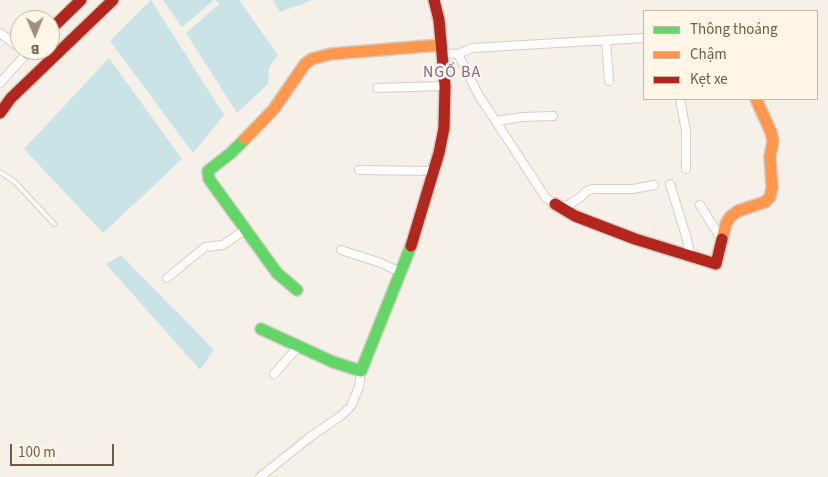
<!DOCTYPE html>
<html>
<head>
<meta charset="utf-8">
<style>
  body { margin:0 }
  #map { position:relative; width:828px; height:477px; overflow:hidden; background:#f6f1e8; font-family:"Source Sans 3",sans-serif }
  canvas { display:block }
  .legend { position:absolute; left:643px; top:10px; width:175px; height:90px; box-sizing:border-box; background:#fff6e7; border:1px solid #c7b7a7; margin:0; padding:6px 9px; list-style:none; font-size:15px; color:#735948 }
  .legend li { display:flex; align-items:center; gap:10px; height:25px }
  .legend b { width:25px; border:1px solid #c7b7a7 }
  .north { position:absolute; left:10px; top:10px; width:50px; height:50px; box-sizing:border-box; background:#fff6e7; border:1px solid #c7b7a7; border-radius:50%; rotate:179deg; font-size:14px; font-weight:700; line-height:20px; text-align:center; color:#735948 }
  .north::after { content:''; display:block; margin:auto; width:18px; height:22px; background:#a18e80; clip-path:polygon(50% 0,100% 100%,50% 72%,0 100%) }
  .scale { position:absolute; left:10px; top:444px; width:104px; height:22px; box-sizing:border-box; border:2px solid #735948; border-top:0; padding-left:6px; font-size:15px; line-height:18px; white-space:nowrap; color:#735948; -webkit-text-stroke:4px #fff6e7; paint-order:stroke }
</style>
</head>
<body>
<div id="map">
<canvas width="828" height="477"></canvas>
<ul class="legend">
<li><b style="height:6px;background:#63d668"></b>Thông thoáng</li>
<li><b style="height:6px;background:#ff974d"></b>Chậm</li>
<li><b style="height:6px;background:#b3261e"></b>Kẹt xe</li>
</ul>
<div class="north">B</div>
<div class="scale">100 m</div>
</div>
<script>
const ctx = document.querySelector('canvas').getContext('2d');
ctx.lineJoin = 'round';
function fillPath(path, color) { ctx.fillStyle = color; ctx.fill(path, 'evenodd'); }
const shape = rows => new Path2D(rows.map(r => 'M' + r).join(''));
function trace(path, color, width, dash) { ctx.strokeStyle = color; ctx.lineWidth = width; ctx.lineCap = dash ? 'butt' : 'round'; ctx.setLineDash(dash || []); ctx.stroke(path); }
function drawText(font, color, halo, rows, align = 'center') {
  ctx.font = font + ' "Source Sans 3",sans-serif'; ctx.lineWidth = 5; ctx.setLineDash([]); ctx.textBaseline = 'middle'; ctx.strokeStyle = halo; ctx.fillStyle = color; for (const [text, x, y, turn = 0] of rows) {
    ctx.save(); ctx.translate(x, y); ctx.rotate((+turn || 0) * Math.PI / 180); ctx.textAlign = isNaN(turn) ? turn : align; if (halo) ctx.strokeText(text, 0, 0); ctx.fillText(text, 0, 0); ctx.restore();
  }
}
const water = shape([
  [151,0,224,115,193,153,110,41],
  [163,0,214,0,182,27],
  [216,0,239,0,278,55,269,67,268,84,237,113,186,33,219,4],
  [273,0,313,0,280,12],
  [109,58,182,159,103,233,24,149],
  [121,255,214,350,200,370,106,264]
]);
const lane = shape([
  [0,172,15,182,54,224]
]);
const street = shape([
  [0,33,20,48],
  [606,40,609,81],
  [441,53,458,54,472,48,644,38],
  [458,54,478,94,538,186,546,198,555,204,564,206,568,205,581,197,585,192,592,189,633,189,654,185],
  [0,83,27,53,22,50],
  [377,88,445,86],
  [680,99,686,131,686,169],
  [496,121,523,117,553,116],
  [359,170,434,171],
  [670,184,686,236,691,257],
  [700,205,722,240],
  [341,250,381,263,400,272],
  [167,278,205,247,223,245,246,229],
  [274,374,298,347],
  [260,477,310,437,342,415,351,406,359,387,361,371]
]);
const fast = shape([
  [27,53,30,50],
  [245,139,231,153,208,171,209,179,277,273,297,290],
  [261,329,333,362,361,371,411,246]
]);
const slow = shape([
  [245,139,274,109,305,64,312,59,331,54,440,45],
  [722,239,726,224,730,217,738,211,765,202,770,197,772,188,770,156,773,141,771,132,756,99]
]);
const jam = shape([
  [50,30,81,0],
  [0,113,11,98,113,0],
  [555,204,575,216,635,239,716,264,722,239],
  [411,246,439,153,444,128,445,86,439,20,434,0]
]);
const neighbourhoodNames = [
  ["NGỔ BA",452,73]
];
fillPath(water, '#c9e3e6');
trace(lane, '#d5cec6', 6);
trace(street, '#d5cec6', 10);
trace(fast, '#d5cdc4', 14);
trace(slow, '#d5cdc4', 14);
trace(jam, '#d5cdc4', 14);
trace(lane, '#fefdfc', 4);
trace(street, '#fefdfc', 8);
trace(fast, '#63d668', 11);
trace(slow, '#ff974d', 11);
trace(jam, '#b3261e', 11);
ctx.letterSpacing = '1px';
drawText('16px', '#876496', '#fff6e7', neighbourhoodNames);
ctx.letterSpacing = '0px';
</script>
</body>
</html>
